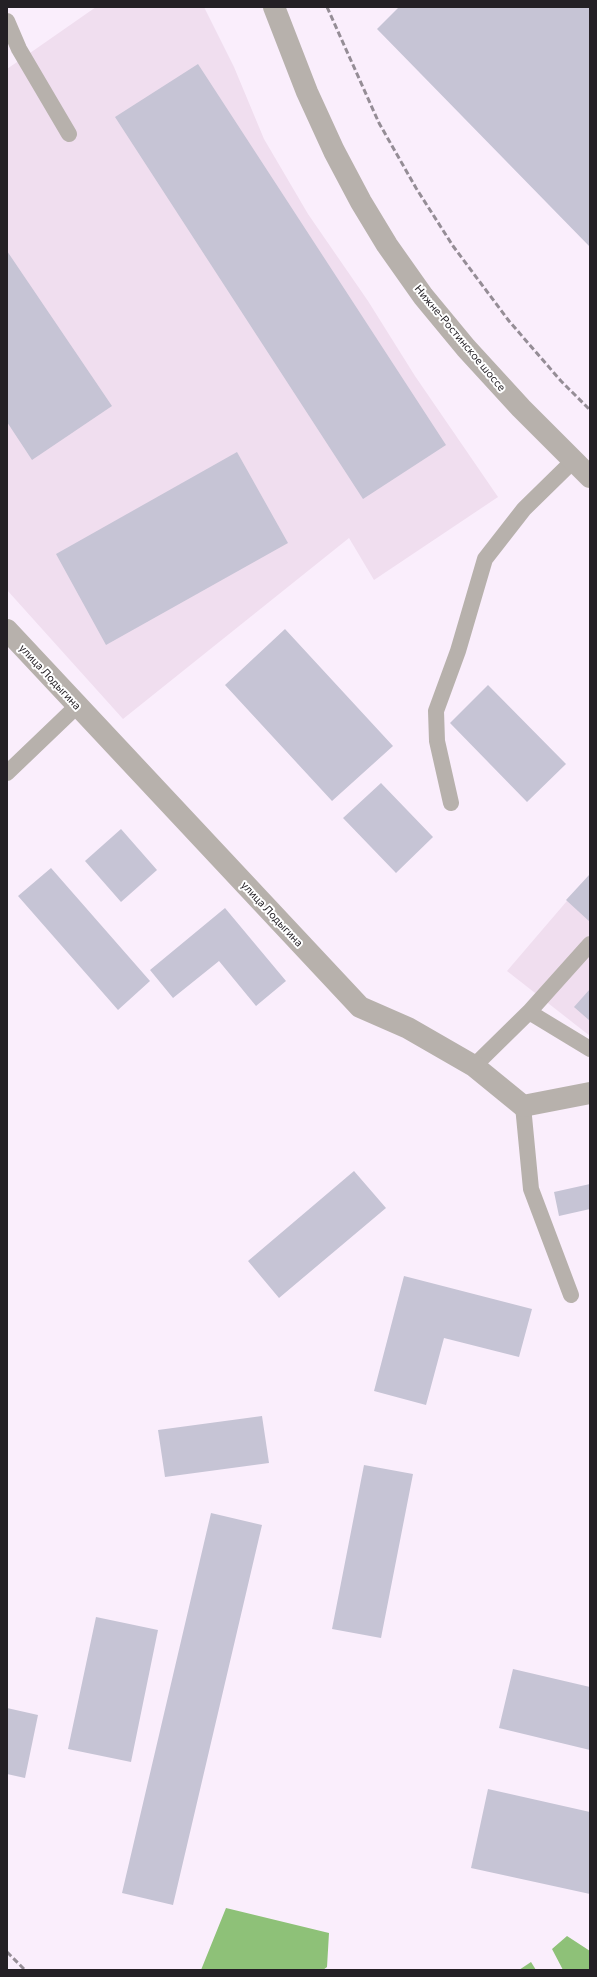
<!DOCTYPE html>
<html>
<head>
<meta charset="utf-8">
<style>
  body { margin:0 }
  #map { position:relative; width:597px; height:1977px; overflow:hidden; background:#faeefc; font-family:Commissioner,sans-serif }
  canvas { display:block }
  .frame { position:absolute; inset:0; border:8px solid #242025; pointer-events:none }
</style>
</head>
<body>
<div id="map">
<canvas width="597" height="1977"></canvas>
<div class="frame"></div>
</div>
<script>
const ctx = document.querySelector('canvas').getContext('2d');
ctx.lineJoin = 'round';
function fillPath(path, color) { ctx.fillStyle = color; ctx.fill(path, 'evenodd'); }
const shape = rows => new Path2D(rows.map(r => 'M' + r).join(''));
function trace(path, color, width, dash) { ctx.strokeStyle = color; ctx.lineWidth = width; ctx.lineCap = dash ? 'butt' : 'round'; ctx.setLineDash(dash || []); ctx.stroke(path); }
function drawText(font, color, halo, rows, align = 'center') {
  ctx.font = font + ' Commissioner,sans-serif'; ctx.lineWidth = 4; ctx.setLineDash([]); ctx.textBaseline = 'middle'; ctx.strokeStyle = halo; ctx.fillStyle = color; for (const [text, x, y, turn = 0] of rows) {
    ctx.save(); ctx.translate(x, y); ctx.rotate((+turn || 0) * Math.PI / 180); ctx.textAlign = isNaN(turn) ? turn : align; if (halo) ctx.strokeText(text, 0, 0); ctx.fillText(text, 0, 0); ctx.restore();
  }
}
const industrial = shape([
  [96,7,204,7,234,67,264,139,308,214,368,301,415,376,498,497,374,580,349,538,123,719,7,590,7,69],
  [590,874,590,1036,507,971]
]);
const forest = shape([
  [226,1908,329,1933,327,1967,323,1970,201,1970],
  [567,1936,590,1951,590,1970,563,1970,552,1949],
  [531,1962,536,1970,519,1970]
]);
const building = shape([
  [399,7,590,7,590,247,377,29],
  [198,64,446,445,363,499,115,117],
  [7,251,112,406,32,460,7,422],
  [237,452,288,543,106,645,56,554],
  [285,629,393,746,332,801,225,685],
  [488,685,566,764,527,802,450,723],
  [381,783,433,837,396,873,343,818],
  [121,829,157,870,121,902,85,861],
  [51,868,150,981,118,1010,18,896],
  [590,874,590,922,566,900],
  [225,908,286,981,256,1006,219,961,173,998,150,970],
  [590,989,590,1021,574,1007],
  [354,1171,386,1208,279,1298,248,1261],
  [590,1184,590,1209,559,1216,554,1192],
  [404,1276,532,1309,519,1357,444,1338,426,1405,374,1391],
  [262,1416,269,1463,165,1477,158,1430],
  [364,1465,413,1474,381,1638,332,1629],
  [211,1513,262,1525,173,1905,122,1893],
  [96,1617,158,1630,131,1762,68,1749],
  [513,1669,590,1687,590,1750,499,1728],
  [7,1708,38,1715,25,1778,7,1774],
  [488,1789,590,1812,590,1894,471,1868]
]);
const service = shape([
  [7,21,19,49,69,134],
  [7,773,77,706],
  [451,803,437,741,436,711,458,651,485,559,524,509,573,461],
  [529,1012,590,1049],
  [474,1066,529,1012,590,944],
  [523,1106,531,1189,571,1295]
]);
const minor = shape([
  [7,630,360,1007,408,1028,474,1066,523,1106,590,1093]
]);
const tertiary = shape([
  [274,7,307,92,334,151,361,202,387,245,423,296,466,348,521,408,590,477]
]);
const rail = shape([
  [327,7,379,123,416,188,453,246,509,321,561,381,590,410],
  [7,1952,25,1970]
]);
const streetNames = [
  ["Нижне-Ростинское шоссе",460,338,50],
  ["улица Лодыгина",50,677,47],
  ["улица Лодыгина",272,914,47]
];
fillPath(industrial, '#f0deef');
fillPath(forest, '#8ec178');
fillPath(building, '#c6c4d5');
trace(service, '#b7b1ac', 16);
trace(minor, '#b7b1ac', 22);
trace(tertiary, '#b7b1ac', 22);
trace(rail, '#958d96', 3, [6, 3]);
drawText('11px', '#242025', '#fff', streetNames);
</script>
</body>
</html>
